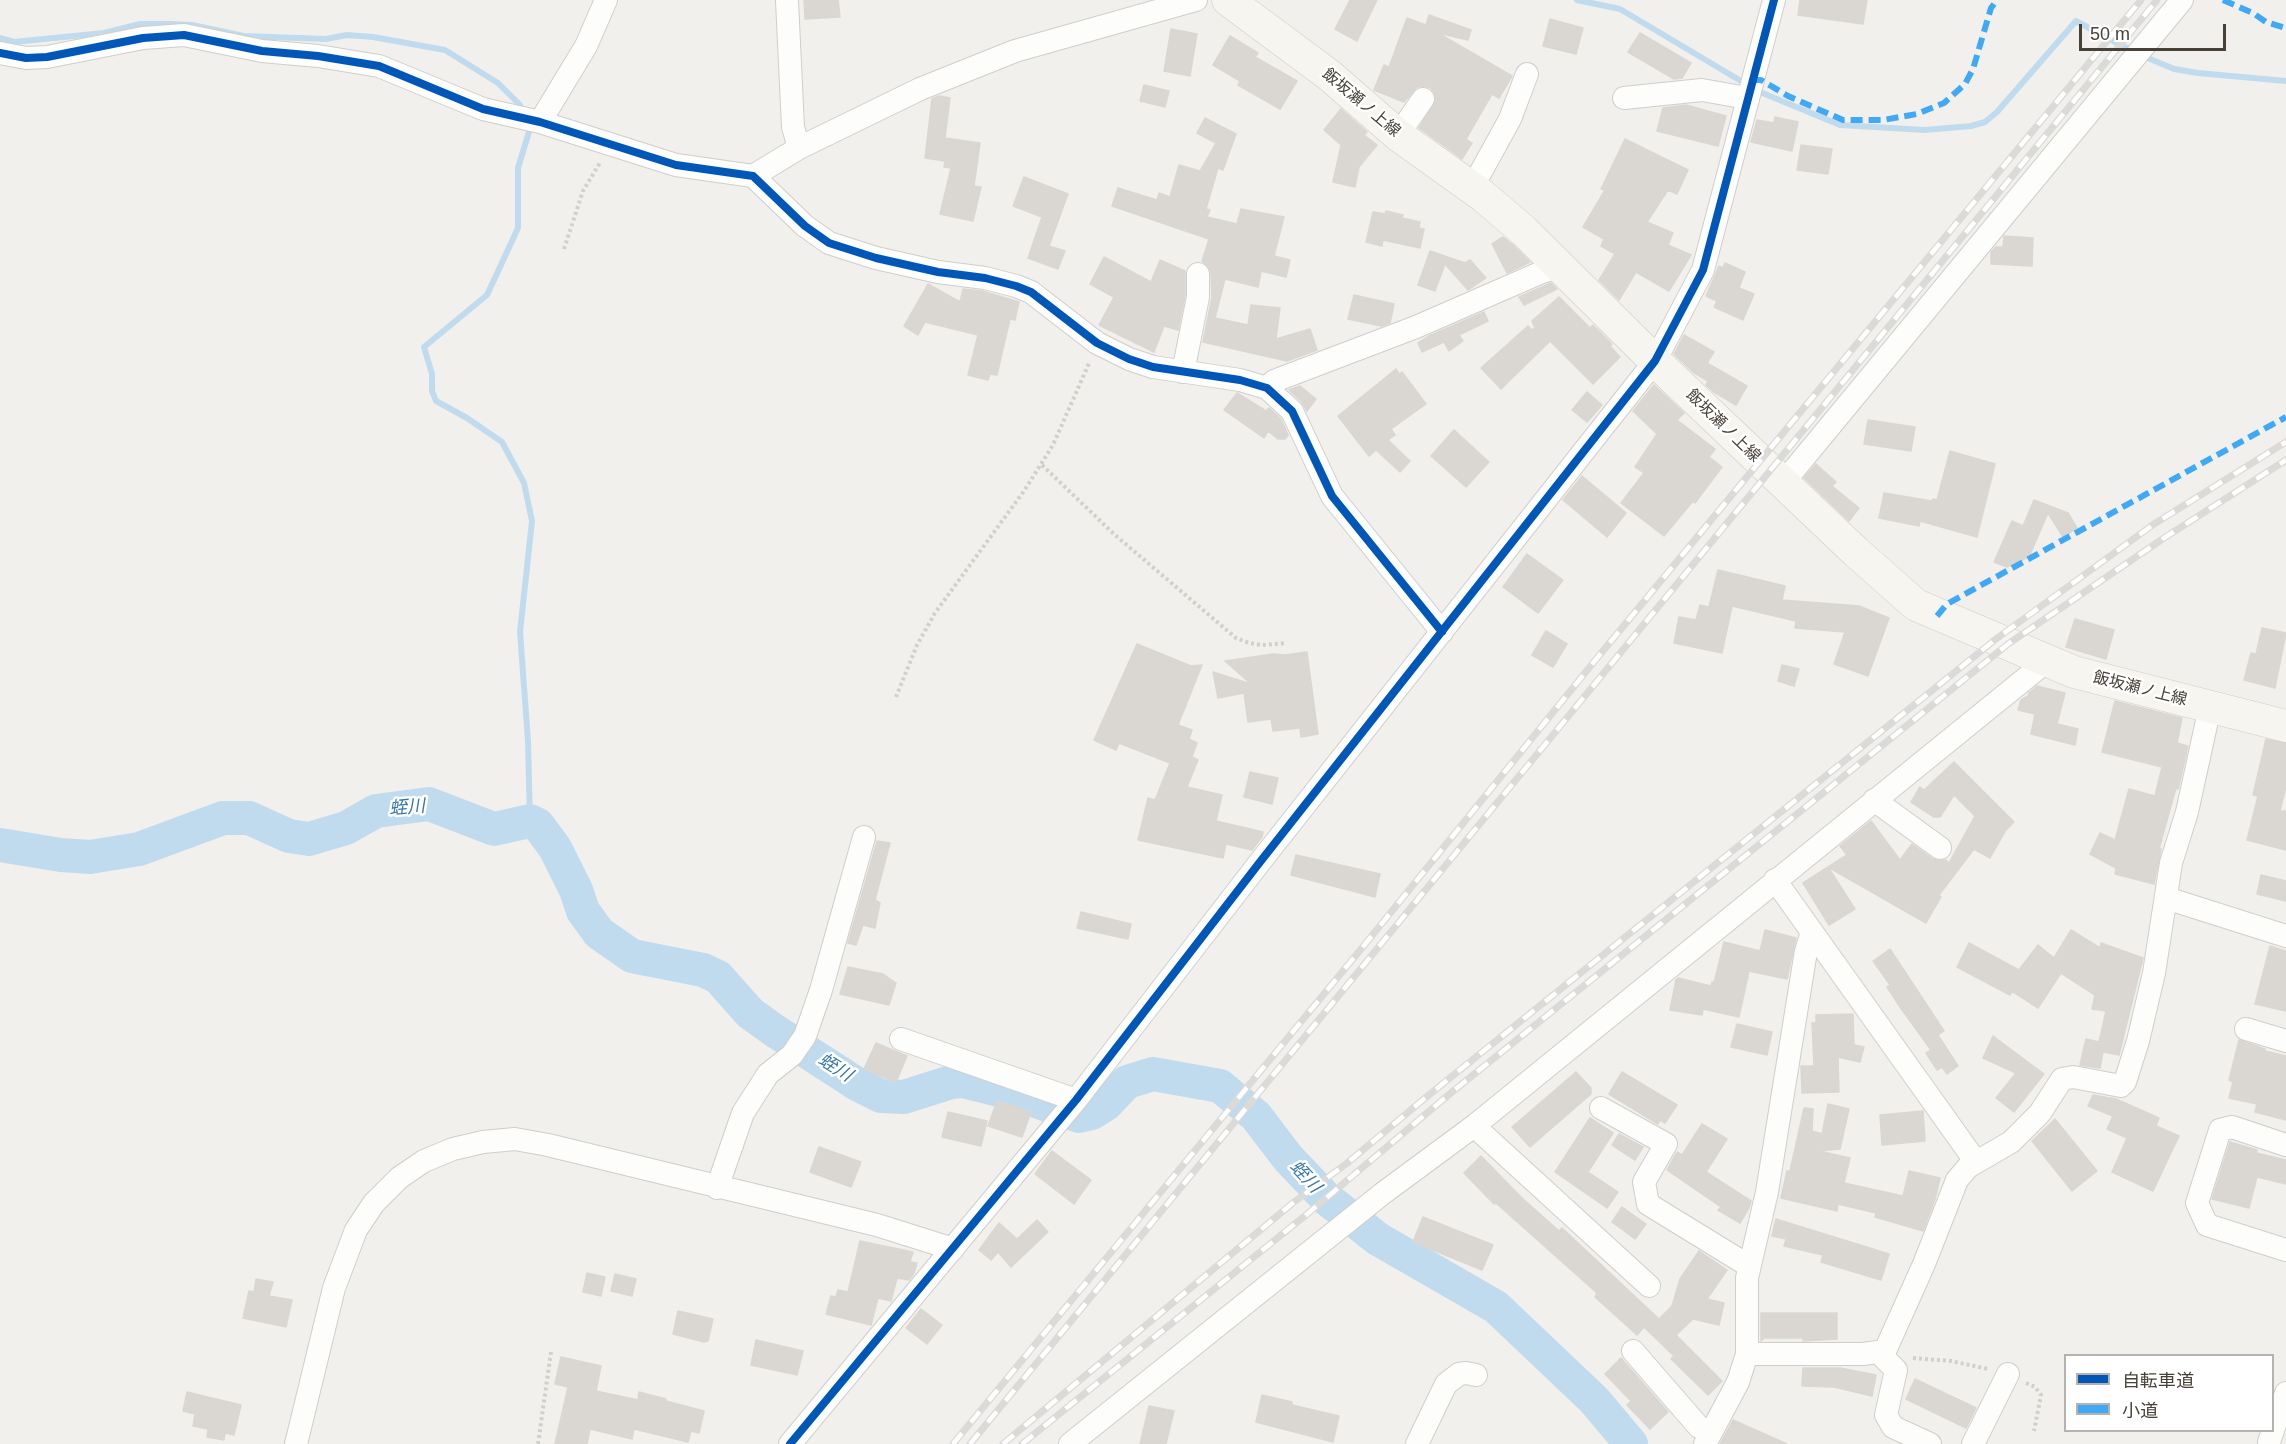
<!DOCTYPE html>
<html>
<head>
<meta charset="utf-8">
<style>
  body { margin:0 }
  #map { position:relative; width:2286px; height:1444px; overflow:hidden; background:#f2f0ec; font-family:Helvetica,"Noto Sans JP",sans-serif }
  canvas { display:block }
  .legend { position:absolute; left:2064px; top:1354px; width:210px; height:78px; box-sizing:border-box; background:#fff; border:2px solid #b6b3af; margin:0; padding:8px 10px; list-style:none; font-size:18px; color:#484138 }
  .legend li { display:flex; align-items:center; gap:12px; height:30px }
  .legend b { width:30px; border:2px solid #b6b3af }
  .scale { position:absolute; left:2079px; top:24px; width:147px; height:27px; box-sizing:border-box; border:3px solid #484138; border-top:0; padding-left:8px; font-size:18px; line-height:21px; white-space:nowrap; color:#484138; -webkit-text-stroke:4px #fff; paint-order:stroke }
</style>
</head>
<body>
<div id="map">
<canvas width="2286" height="1444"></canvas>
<ul class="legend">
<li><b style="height:8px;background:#0057b8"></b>自転車道</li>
<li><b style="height:8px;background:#3fa9f5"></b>小道</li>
</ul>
<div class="scale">50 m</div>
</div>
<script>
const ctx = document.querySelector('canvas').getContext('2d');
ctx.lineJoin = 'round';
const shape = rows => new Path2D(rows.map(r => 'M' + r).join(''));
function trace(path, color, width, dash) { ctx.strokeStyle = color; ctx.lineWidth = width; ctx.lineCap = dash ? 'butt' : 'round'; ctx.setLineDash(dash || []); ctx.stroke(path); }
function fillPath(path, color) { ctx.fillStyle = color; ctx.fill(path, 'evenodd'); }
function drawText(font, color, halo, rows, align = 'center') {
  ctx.font = font + ' Helvetica,"Noto Sans JP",sans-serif'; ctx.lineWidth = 5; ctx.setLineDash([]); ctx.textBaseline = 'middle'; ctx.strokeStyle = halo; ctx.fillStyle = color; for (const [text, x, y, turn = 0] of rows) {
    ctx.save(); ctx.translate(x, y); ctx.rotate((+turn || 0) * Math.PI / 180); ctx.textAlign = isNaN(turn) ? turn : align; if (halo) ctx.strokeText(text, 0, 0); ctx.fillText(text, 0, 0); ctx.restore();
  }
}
const stream = shape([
  [1577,0,1620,9,1746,84],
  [0,38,14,42,104,33,140,24,171,24,192,25,244,36,326,39,347,35,373,37,445,50,498,83,520,105,523,113],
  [2143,56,2174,69,2198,73,2286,81],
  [1755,90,1840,125,1925,130,1971,126,1985,122,1997,112,2076,21,2134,52],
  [527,125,529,132,518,168,518,228,487,295,424,347,432,374,432,391,436,401,467,418,502,442,524,483,532,521,520,632,528,741,530,821]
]);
const river = shape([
  [0,845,61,855,90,857,139,849,223,818,249,818,289,836,309,839,346,828,376,811,429,804,494,829,530,821,538,825,555,848,576,890,583,911,599,933,632,956,703,970,718,977,750,1013,775,1031,857,1084,881,1096,904,1097,951,1082,963,1081,1015,1094,1079,1116,1092,1113,1106,1104,1127,1082,1153,1074,1220,1086,1256,1116,1288,1158,1327,1199,1378,1239,1496,1307,1594,1400,1631,1444]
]);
const building = shape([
  [804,0,838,0,840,17,805,19,804,0],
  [1350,0,1377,0,1357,41,1335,29,1350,0],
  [1800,0,1867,0,1863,24,1798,15,1800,0],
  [1429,15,1471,30,1468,40,1438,33,1512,76,1499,98,1492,94,1466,139,1472,143,1462,159,1419,128,1436,101,1435,94,1431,88,1425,86,1417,87,1404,102,1374,90,1384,65,1389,67,1407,18,1426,25,1429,15],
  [1550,19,1583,28,1576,54,1543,46,1550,19],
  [1171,29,1197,34,1190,76,1164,71,1171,29],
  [1640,33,1691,63,1682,78,1674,79,1628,52,1640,33],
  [1230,36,1258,53,1255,57,1297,81,1280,109,1238,85,1240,81,1213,65,1230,36],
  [1144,85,1169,91,1165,107,1140,101,1144,85],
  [939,96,950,98,945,138,980,143,974,186,981,187,973,221,940,214,951,168,944,167,945,161,925,158,932,99,939,96],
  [1686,105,1726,116,1718,146,1657,131,1663,108,1686,105],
  [1341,109,1367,132,1364,135,1377,145,1359,167,1355,187,1333,182,1341,145,1324,130,1341,109],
  [1775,117,1798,122,1792,151,1751,142,1757,120,1774,123,1775,117],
  [1205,118,1236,134,1223,170,1218,168,1206,209,1210,210,1207,217,1237,224,1241,209,1284,217,1274,256,1290,260,1286,277,1261,271,1258,287,1225,279,1215,318,1248,325,1251,305,1280,308,1276,339,1310,329,1317,350,1287,361,1203,342,1212,297,1211,273,1209,267,1202,261,1209,239,1112,206,1118,188,1157,200,1159,193,1170,197,1179,165,1200,171,1216,143,1197,133,1205,118],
  [1625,139,1688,170,1677,194,1668,190,1647,222,1673,233,1668,245,1691,255,1669,291,1636,272,1619,300,1599,280,1615,254,1601,246,1604,239,1583,227,1605,190,1601,189,1625,139],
  [1801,145,1832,149,1828,174,1797,170,1801,145],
  [1024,177,1068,194,1049,246,1065,251,1058,269,1028,258,1042,217,1013,206,1024,177],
  [1386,211,1403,215,1402,218,1420,222,1419,228,1424,229,1420,248,1383,240,1382,246,1366,242,1373,212,1385,214,1386,211],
  [2004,236,2033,238,2032,266,1991,264,1991,252,1996,247,2003,247,2004,236],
  [1503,237,1512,244,1530,262,1507,273,1492,244,1503,237],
  [1430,251,1465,263,1470,260,1486,278,1468,290,1445,264,1435,291,1418,285,1430,251],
  [1104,257,1151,282,1160,260,1185,271,1185,296,1178,330,1164,326,1154,352,1099,325,1114,297,1090,284,1104,257],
  [1725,263,1745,272,1739,288,1754,294,1743,320,1714,307,1717,301,1706,296,1719,266,1723,268,1725,263],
  [1551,283,1557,289,1524,305,1519,297,1551,283],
  [928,284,960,302,963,289,982,291,1019,302,1015,320,1010,319,997,375,990,374,988,380,968,375,978,335,925,322,918,335,904,326,928,284],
  [1354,295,1394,304,1390,323,1381,326,1348,319,1354,295],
  [1559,297,1590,328,1593,325,1612,344,1610,346,1620,357,1593,384,1550,341,1501,389,1481,368,1528,326,1532,330,1535,328,1532,321,1559,297],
  [1484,312,1488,321,1459,335,1463,341,1449,351,1444,342,1422,352,1418,343,1429,336,1484,312],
  [1684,335,1714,352,1707,363,1747,386,1736,405,1714,392,1706,385,1708,381,1693,372,1674,354,1684,335],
  [1396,369,1399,374,1402,372,1426,404,1391,429,1395,435,1388,440,1410,461,1400,472,1376,450,1369,456,1338,416,1396,369],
  [1654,385,1684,413,1677,420,1715,449,1709,457,1722,467,1695,503,1693,501,1664,536,1621,503,1644,473,1635,467,1657,434,1633,411,1654,385],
  [1300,386,1316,399,1307,411,1301,401,1289,390,1300,386],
  [1587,392,1602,405,1587,422,1572,410,1587,392],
  [1237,393,1266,411,1269,408,1281,419,1288,435,1285,439,1278,439,1268,431,1264,438,1224,410,1237,393],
  [1868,420,1915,427,1911,451,1864,444,1868,420],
  [1454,430,1489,462,1466,487,1431,456,1454,430],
  [1950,451,1995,464,1977,537,1920,521,1919,526,1879,518,1884,493,1932,501,1933,499,1937,500,1950,451],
  [1816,464,1836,482,1832,486,1859,508,1849,521,1804,478,1816,464],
  [1582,476,1626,513,1607,537,1563,500,1582,476],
  [2034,500,2068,513,2077,528,2063,537,2048,513,2029,557,2007,567,1994,562,2012,521,2023,526,2034,500],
  [1527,554,1563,580,1538,613,1503,587,1527,554],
  [1718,570,1785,586,1782,600,1859,606,1889,618,1868,676,1834,664,1845,632,1795,628,1796,621,1732,606,1722,653,1674,643,1679,617,1696,620,1700,605,1709,607,1718,570],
  [2075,619,2114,630,2106,659,2066,647,2075,619],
  [2262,628,2286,633,2275,688,2244,680,2251,653,2256,654,2262,628],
  [1546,631,1567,644,1553,667,1532,655,1546,631],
  [1137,644,1191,666,1202,665,1178,725,1192,730,1189,739,1197,743,1192,757,1198,760,1187,787,1222,795,1216,821,1263,832,1262,837,1252,850,1226,844,1223,858,1138,840,1148,798,1155,800,1170,763,1119,743,1116,750,1094,740,1137,644],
  [1307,652,1318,734,1301,737,1300,728,1273,731,1271,719,1248,722,1244,693,1218,698,1213,672,1251,684,1225,661,1273,654,1285,655,1307,652],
  [1782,665,1799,669,1794,686,1778,681,1782,665],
  [2037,686,2065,693,2057,724,2078,729,2075,745,2031,734,2035,714,2018,710,2021,700,2028,696,2029,693,2037,686],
  [2115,701,2182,718,2177,743,2188,746,2178,789,2176,788,2159,849,2161,849,2154,884,2115,874,2116,868,2090,854,2100,833,2115,840,2129,789,2155,796,2162,767,2102,752,2115,701],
  [2266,739,2286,743,2286,787,2280,811,2286,811,2286,850,2247,840,2258,796,2253,795,2266,739],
  [1954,762,2014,822,2006,830,1990,858,1974,849,1939,895,1941,897,1926,923,1828,867,1847,855,1840,846,1871,821,1900,860,1912,844,1933,859,1939,861,1946,860,1949,863,1975,816,1954,795,1940,817,1934,817,1911,802,1920,787,1924,790,1954,762],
  [1250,772,1278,778,1272,804,1244,797,1250,772],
  [877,841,890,843,875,900,880,903,875,928,863,925,856,945,848,943,877,841],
  [1296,855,1380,874,1375,897,1291,875,1296,855],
  [1828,867,1855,909,1829,925,1803,883,1828,867],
  [2261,875,2286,881,2286,901,2257,894,2261,875],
  [1081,912,1131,924,1128,939,1077,928,1081,912],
  [1765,930,1796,938,1787,979,1749,971,1739,1017,1703,1009,1702,1015,1670,1010,1676,980,1678,978,1711,986,1712,982,1714,983,1724,942,1760,951,1765,930],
  [2071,930,2100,948,2101,943,2143,958,2119,1055,2103,1052,2100,1068,2080,1065,2086,1039,2099,1042,2106,1011,2092,1009,2095,995,2061,973,2038,1008,2012,991,2010,995,1957,967,1969,943,2019,970,2038,945,2054,958,2071,930],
  [2270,946,2286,951,2286,1011,2255,1004,2270,946],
  [1890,949,1944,1031,1938,1035,1958,1066,1947,1074,1942,1067,1937,1070,1926,1053,1931,1050,1900,1007,1887,987,1890,985,1873,961,1890,949],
  [848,967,883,974,896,983,889,1005,840,994,848,967],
  [1853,1014,1854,1045,1864,1047,1860,1062,1838,1057,1839,1092,1802,1093,1801,1066,1814,1066,1812,1023,1816,1023,1816,1015,1853,1014],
  [1737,1024,1772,1032,1767,1055,1731,1047,1737,1024],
  [1993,1036,2044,1074,2014,1112,1996,1098,2016,1073,1983,1058,1993,1036],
  [2239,1040,2265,1049,2265,1051,2286,1056,2286,1120,2255,1112,2257,1104,2229,1098,2233,1082,2229,1080,2239,1040],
  [876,1043,907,1056,896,1082,864,1069,876,1043],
  [1576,1072,1591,1088,1591,1094,1530,1147,1512,1127,1576,1072],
  [1622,1072,1677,1105,1665,1123,1660,1120,1658,1124,1609,1094,1622,1072],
  [2093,1095,2116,1099,2159,1118,2156,1126,2179,1136,2153,1191,2112,1172,2127,1138,2107,1129,2113,1116,2088,1106,2093,1095],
  [997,1101,1031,1112,1022,1137,988,1126,997,1101],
  [1828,1104,1849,1109,1840,1149,1819,1151,1850,1158,1844,1183,1903,1196,1909,1171,1940,1178,1935,1199,1923,1231,1875,1217,1876,1213,1838,1204,1837,1211,1781,1198,1787,1171,1790,1171,1804,1108,1813,1109,1812,1131,1822,1134,1828,1104],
  [1923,1111,1925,1141,1882,1145,1880,1115,1923,1111],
  [948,1112,987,1121,981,1146,942,1137,948,1112],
  [1590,1118,1613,1133,1588,1172,1618,1192,1607,1208,1555,1172,1590,1118],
  [2055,1119,2097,1171,2072,1191,2032,1141,2055,1119],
  [1702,1124,1727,1139,1706,1172,1751,1201,1749,1208,1740,1223,1718,1210,1721,1207,1667,1170,1677,1152,1682,1155,1702,1124],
  [1619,1134,1643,1147,1635,1160,1612,1145,1619,1134],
  [2230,1142,2257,1150,2256,1153,2286,1160,2286,1184,2257,1177,2249,1208,2212,1199,2230,1142],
  [819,1147,861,1162,851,1187,810,1172,819,1147],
  [1052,1151,1091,1180,1074,1204,1035,1174,1052,1151],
  [1481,1156,1522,1198,1559,1231,1562,1228,1659,1319,1672,1306,1680,1279,1699,1251,1727,1270,1707,1299,1724,1303,1719,1325,1693,1319,1676,1335,1722,1381,1708,1395,1671,1359,1674,1356,1644,1327,1637,1335,1595,1297,1597,1293,1496,1203,1494,1204,1464,1173,1481,1156],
  [1622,1207,1646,1224,1635,1239,1612,1222,1622,1207],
  [1423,1217,1493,1245,1482,1270,1413,1242,1423,1217],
  [1776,1219,1889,1254,1881,1280,1821,1262,1823,1255,1784,1246,1786,1239,1772,1236,1776,1219],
  [1037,1220,1048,1232,1011,1267,998,1252,991,1260,979,1250,999,1223,1017,1239,1037,1220],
  [860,1241,913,1252,910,1262,917,1263,914,1273,909,1280,897,1278,891,1301,878,1298,871,1325,826,1314,831,1296,836,1297,838,1290,848,1292,860,1241],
  [587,1273,605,1277,601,1296,583,1292,587,1273],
  [615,1274,636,1279,632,1296,611,1291,615,1274],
  [256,1279,273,1282,269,1296,292,1300,286,1327,243,1318,249,1291,254,1292,256,1279],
  [921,1309,942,1325,927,1344,906,1328,921,1309],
  [678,1311,713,1319,708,1341,704,1342,673,1334,678,1311],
  [1761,1313,1837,1313,1837,1339,1803,1341,1803,1338,1766,1338,1767,1336,1761,1341,1761,1313],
  [756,1340,803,1351,797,1375,751,1365,756,1340],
  [561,1357,601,1366,596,1391,638,1400,639,1392,666,1399,666,1401,704,1411,699,1433,691,1431,688,1442,634,1429,632,1439,590,1429,587,1444,555,1444,568,1387,555,1384,561,1357],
  [1621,1358,1668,1412,1650,1429,1627,1405,1631,1401,1605,1374,1621,1358],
  [1803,1368,1840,1368,1876,1375,1872,1396,1834,1387,1802,1386,1803,1368],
  [1915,1379,1976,1408,1966,1428,1906,1399,1915,1379],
  [187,1392,241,1405,234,1435,225,1433,224,1440,207,1437,208,1429,193,1426,195,1414,183,1411,187,1392],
  [1262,1395,1292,1402,1292,1405,1339,1416,1333,1442,1256,1422,1262,1395],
  [1149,1406,1174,1411,1166,1444,1140,1444,1149,1406],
  [1733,1420,1787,1444,1720,1444,1733,1420]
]);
const path = shape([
  [564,249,583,191,601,161],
  [1042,465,1115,535,1236,638,1249,643,1262,645,1286,643],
  [896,697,917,645,935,613,1024,491,1053,445,1090,361],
  [1913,1358,1951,1361,1988,1369],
  [2026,1383,2035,1387,2041,1395,2034,1431],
  [538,1444,551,1352]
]);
const street = shape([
  [787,1,793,127,799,148],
  [0,53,26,58,47,57,143,38,184,35,262,51,318,56,379,66,483,109,540,122,676,165,753,176,805,226,829,243,876,258,938,272,985,278,1016,286,1031,292,1097,343,1129,359,1153,367,1240,380,1267,388,1292,411,1332,496,1442,632],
  [1624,98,1702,90,1747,98],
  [540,122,586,46,606,0],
  [1398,135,1423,99],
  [753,176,799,148,920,89,1015,51,1196,0],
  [1472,188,1510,119,1527,74],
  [1183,372,1198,297,1198,274],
  [1267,388,1274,381,1416,327,1542,272,1559,267],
  [1783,483,2182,0],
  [1874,800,1940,848],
  [1775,880,1976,1162],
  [2166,898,2286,936],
  [2246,1029,2286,1041],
  [901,1039,1076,1100],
  [1601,1108,1666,1144,1644,1182,1648,1204,1749,1266],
  [1474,1126,1649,1286],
  [2286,1145,2232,1127,2220,1130,2197,1203,2207,1225,2286,1250],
  [717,1188,743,1113,768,1074,792,1055,805,1036,821,990,864,837],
  [1633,1351,1699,1427,1711,1433],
  [1878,1352,1896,1370,1886,1415,1893,1427,1930,1444],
  [1747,1354,1863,1354,1885,1351,1924,1264,1957,1180,1968,1167,2011,1142,2040,1113,2062,1079,2073,1077,2121,1086,2125,1082,2138,1041,2154,973,2171,863,2187,812,2210,707],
  [2269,1442,2286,1393],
  [296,1444,334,1288,356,1230,374,1203,399,1178,424,1161,453,1149,483,1142,515,1139,548,1145,877,1225,953,1249],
  [790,1444,1076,1100,1260,862,1655,361,1703,270,1774,0],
  [1070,1444,1382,1194,1474,1126,2047,661],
  [1417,1444,1446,1384,1459,1374,1466,1373,1476,1375],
  [1705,1444,1738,1382,1747,1354,1747,1278,1767,1192,1806,951,1812,932],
  [1973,1444,2008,1374]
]);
const secondary = shape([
  [1228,0,1329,75,1398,135,1483,196,1524,231,1655,361,1856,552,1916,605,2074,672,2286,726]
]);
const rail = shape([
  [953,1444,1366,943,1593,663,2141,0],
  [970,1444,2157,0],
  [1003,1444,1294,1202,1346,1164,1430,1094,1996,639,2154,524,2286,442],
  [1022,1444,1306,1215,1452,1092,2008,644,2164,538,2286,460]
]);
const quiet = shape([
  [2223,0,2253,13,2266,22,2286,28],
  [1752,80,1761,80,1788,96,1843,120,1883,120,1917,114,1944,103,1965,84,1973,69,1991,8,1997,0],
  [1937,616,1947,604,2286,417]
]);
const cycleway = shape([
  [0,53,26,58,47,57,143,38,184,35,262,51,318,56,379,66,483,109,540,122,676,165,753,176,805,226,829,243,876,258,938,272,985,278,1016,286,1031,292,1097,343,1129,359,1153,367,1240,380,1267,388,1292,411,1332,496,1442,632],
  [790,1444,1076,1100,1260,862,1655,361,1703,270,1774,0]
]);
const streetNames = [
  ["飯坂瀬ノ上線",1361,103,40],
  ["飯坂瀬ノ上線",1723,426,44],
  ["飯坂瀬ノ上線",2140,689,14]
];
const waterNames = [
  ["蛭川",407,808,-5],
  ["蛭川",835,1068,32],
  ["蛭川",1305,1177,47]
];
trace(stream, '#c0dbed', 6);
trace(river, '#c0dbed', 34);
fillPath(building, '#dad7d3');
trace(building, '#dad7d2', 1.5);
trace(street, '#d0ceca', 24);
trace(secondary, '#d0cdc3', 33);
trace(path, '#d2d0cb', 4, [3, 3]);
trace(street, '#fdfdfc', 22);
trace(secondary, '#f7f5f0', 32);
trace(rail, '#dadad9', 7);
trace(rail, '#fff', 4.5, [14]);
trace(quiet, '#3fa9f5', 6, [12, 6]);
trace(cycleway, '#0057b8', 8);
drawText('16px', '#484138', '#fff', streetNames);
drawText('italic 18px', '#3578a6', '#fff', waterNames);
</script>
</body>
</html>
